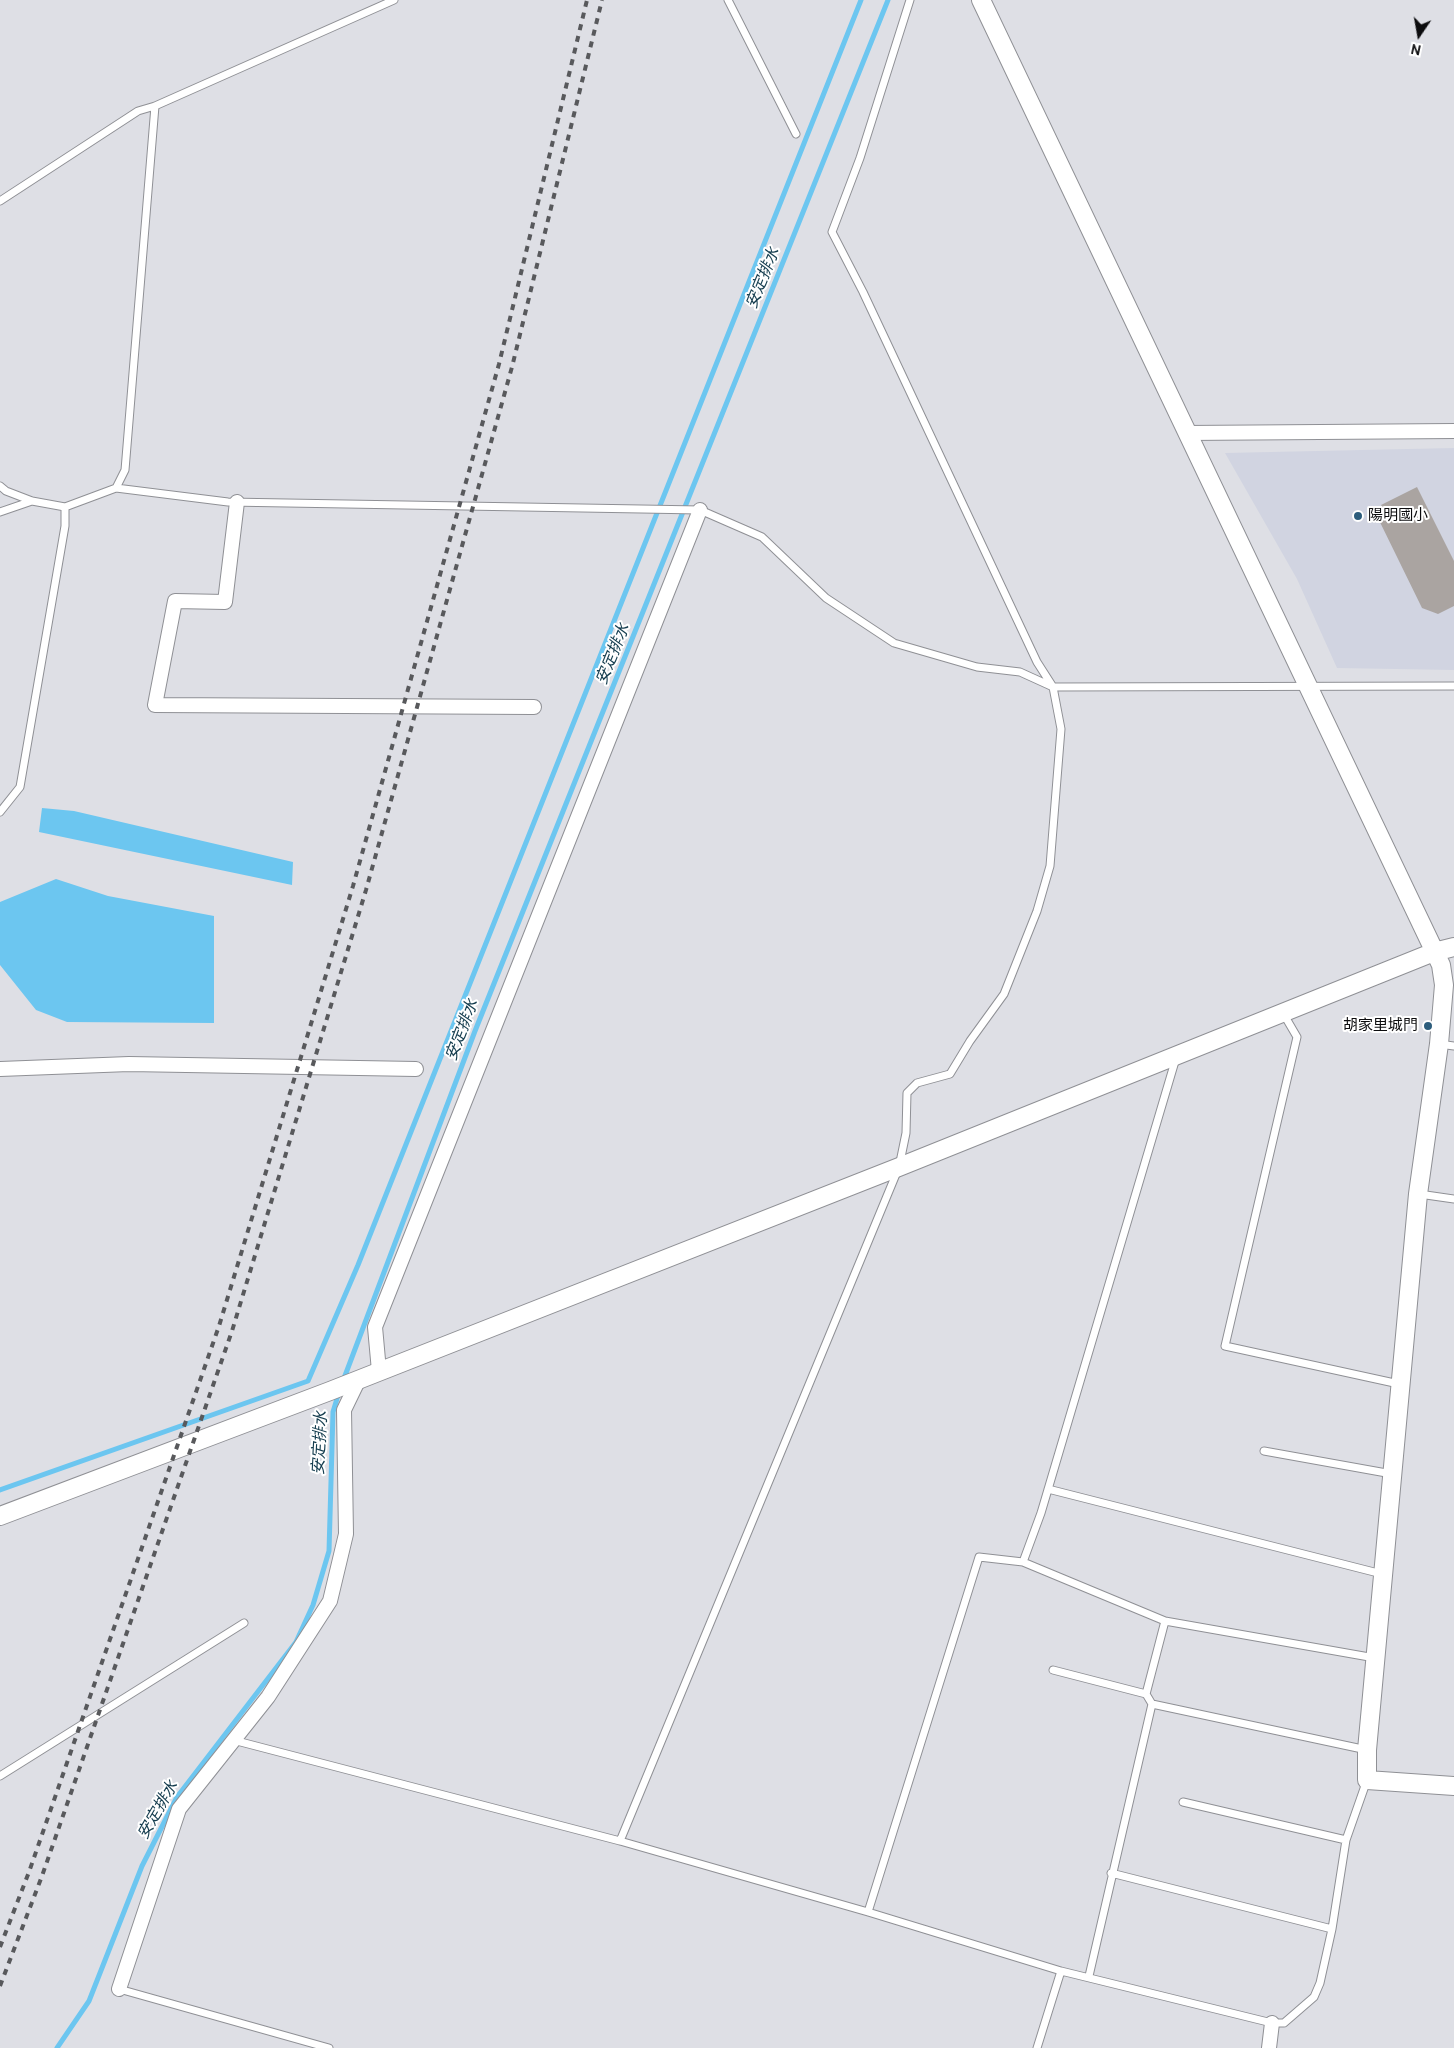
<!DOCTYPE html>
<html>
<head>
<meta charset="utf-8">
<style>
  body { margin:0 }
  #map { position:relative; width:1454px; height:2048px; overflow:hidden; background:#dedfe5; font-family:Cabin,sans-serif }
  canvas { display:block }
  .north { position:absolute; left:1394px; top:10px; width:50px; height:50px; -webkit-text-stroke:4px #fff; paint-order:stroke; rotate:192deg; font-size:14px; font-weight:700; line-height:20px; text-align:center; color:#0c0c0e }
  .north::after { content:''; display:block; margin:auto; width:18px; height:22px; background:#0c0c0e; clip-path:polygon(50% 0,100% 100%,50% 72%,0 100%) }
</style>
</head>
<body>
<div id="map">
<canvas width="1454" height="2048"></canvas>
<div class="north">N</div>
</div>
<script>
const ctx = document.querySelector('canvas').getContext('2d');
ctx.lineJoin = 'round';
function fillPath(path, color) { ctx.fillStyle = color; ctx.fill(path, 'evenodd'); }
const shape = rows => new Path2D(rows.map(r => 'M' + r).join(''));
function trace(path, color, width, dash) { ctx.strokeStyle = color; ctx.lineWidth = width; ctx.lineCap = dash ? 'butt' : 'round'; ctx.setLineDash(dash || []); ctx.stroke(path); }
function drawText(font, color, halo, rows, align = 'center') {
  ctx.font = font + ' Cabin,"Noto Sans TC",sans-serif'; ctx.lineWidth = 4; ctx.setLineDash([]); ctx.textBaseline = 'middle'; ctx.strokeStyle = halo; ctx.fillStyle = color; for (const [text, x, y, turn = 0] of rows) {
    ctx.save(); ctx.translate(x, y); ctx.rotate((+turn || 0) * Math.PI / 180); ctx.textAlign = isNaN(turn) ? turn : align; if (halo) ctx.strokeText(text, 0, 0); ctx.fillText(text, 0, 0); ctx.restore();
  }
}
const built = shape([
  [1454,448,1454,670,1337,668,1297,579,1225,453]
]);
const water = shape([
  [42,808,74,811,293,862,292,885,39,832],
  [56,879,108,896,214,916,214,1023,67,1022,36,1010,0,965,0,902]
]);
const stream = shape([
  [343,1381,475,1031,888,0],
  [0,1490,308,1381,358,1265,861,0],
  [57,2048,89,2001,142,1866,177,1797,296,1642,313,1605,329,1551,333,1412,339,1392]
]);
const building = shape([
  [1417,487,1454,561,1454,606,1438,614,1422,608,1375,512,1383,508,1381,505]
]);
const service = shape([
  [728,0,796,134],
  [910,0,860,158,832,232,863,292,1037,662,1053,687,1454,686],
  [0,201,138,111,155,106,394,0],
  [0,486,6,491,32,501,65,507],
  [116,488,228,502,700,510,762,537,826,598,894,643,977,667,1020,672,1053,687,1061,729,1050,866,1037,911,1004,994,970,1041,950,1074,917,1083,907,1093,906,1133,899,1167,620,1841],
  [0,512,32,501],
  [0,812,20,787,65,526,65,507,116,488,125,470,155,106],
  [1283,1013,1297,1037,1225,1346,1399,1384],
  [1439,1044,1454,1046],
  [1419,1194,1454,1199],
  [1264,1451,1392,1474],
  [1048,1489,1382,1574],
  [1023,1562,1165,1621,1375,1658],
  [1053,1670,1146,1694],
  [1152,1704,1367,1750],
  [233,1740,620,1841,868,1912,1061,1971,1272,2023,1284,2023,1314,1997,1320,1983,1332,1929,1346,1840,1367,1780],
  [0,1776,244,1623],
  [1183,1802,1346,1840],
  [1111,1873,1332,1929],
  [868,1912,979,1557,1023,1562,1041,1513,1176,1058],
  [1089,1976,1152,1704,1146,1694,1165,1621],
  [119,1989,329,2048],
  [1037,2048,1061,1971]
]);
const minor = shape([
  [1186,433,1454,431],
  [237,502,225,602,175,601,155,705,534,707],
  [0,1069,129,1064,416,1069],
  [379,1371,375,1327,700,510],
  [119,1989,179,1809,268,1697,330,1601,346,1534,344,1410,359,1379],
  [1269,2048,1272,2023]
]);
const tertiary = shape([
  [981,0,1441,965,1444,985,1439,1044,1418,1194,1367,1750,1367,1780,1454,1786],
  [0,1516,330,1391,899,1167,1434,952,1454,947]
]);
const rail = shape([
  [0,1947,29,1872,219,1326,353,886,499,364,587,0],
  [0,1986,42,1876,232,1331,366,890,512,367,602,0]
]);
const markers = [
  [1358,516,5,"#2d5d7c"],
  [1428,1026,5,"#2d5d7c"]
];
const poiNames = [
  ["陽明國小",1368,516],
  ["胡家里城門",1418,1026,"right"]
];
const waterNames = [
  ["安定排水",763,278,-68],
  ["安定排水",613,654,-68],
  ["安定排水",462,1030,-69],
  ["安定排水",320,1443,-87],
  ["安定排水",158,1810,-60]
];
fillPath(built, '#d1d4e1');
fillPath(water, '#6cc6f0');
trace(stream, '#6cc6f0', 5);
fillPath(building, '#aaa4a1');
trace(service, '#8f9095', 9);
trace(minor, '#8f9095', 16);
trace(tertiary, '#8f9095', 20);
trace(service, '#fff', 7);
trace(minor, '#fff', 14);
trace(tertiary, '#fff', 18);
trace(rail, '#58595c', 4, [6, 6]);
for (const [x, y, r, color] of markers) { const dot = new Path2D(); dot.arc(x, y, r, 0, 2 * Math.PI); ctx.fillStyle = color; ctx.fill(dot); trace(dot, '#fff', 2); }
drawText('15px', '#0c0c0e', '#fff', poiNames, 'left');
drawText('italic 16px', '#143c4e', '#fff', waterNames);
</script>
</body>
</html>
